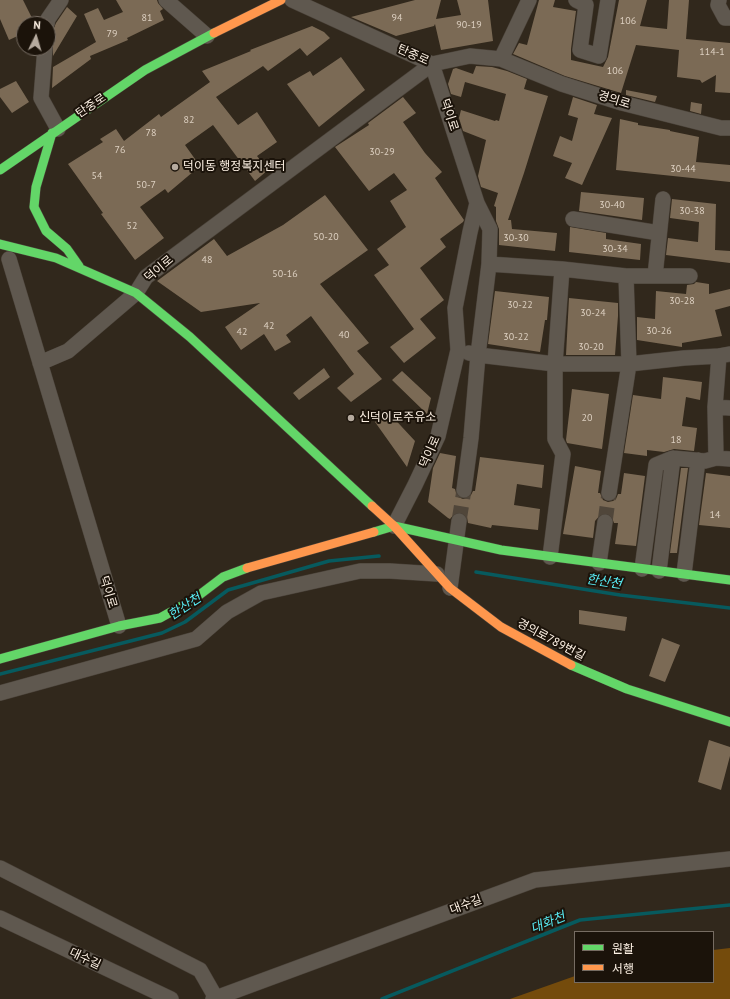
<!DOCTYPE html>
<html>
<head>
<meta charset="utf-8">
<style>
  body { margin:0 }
  #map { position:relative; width:730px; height:999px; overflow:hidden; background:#31281c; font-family:"PT Sans","Noto Sans KR",sans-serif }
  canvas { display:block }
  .legend { position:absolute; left:574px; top:931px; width:140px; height:52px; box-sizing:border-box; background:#1b130a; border:1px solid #766c62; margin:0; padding:5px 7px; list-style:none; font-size:12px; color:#fef2e5 }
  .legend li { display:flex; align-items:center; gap:8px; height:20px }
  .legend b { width:20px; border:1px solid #766c62 }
  .north { position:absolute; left:16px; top:16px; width:40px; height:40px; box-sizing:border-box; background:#1b130a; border:1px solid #766c62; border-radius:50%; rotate:5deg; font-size:11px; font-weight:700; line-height:16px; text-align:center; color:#fef2e5 }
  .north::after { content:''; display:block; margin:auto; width:14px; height:18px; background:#b6ab9f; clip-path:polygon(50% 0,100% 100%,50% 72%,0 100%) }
</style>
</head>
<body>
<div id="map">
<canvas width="730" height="999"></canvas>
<ul class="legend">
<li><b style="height:5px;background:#63d668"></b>원활</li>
<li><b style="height:5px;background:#ff974d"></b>서행</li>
</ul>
<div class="north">N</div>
</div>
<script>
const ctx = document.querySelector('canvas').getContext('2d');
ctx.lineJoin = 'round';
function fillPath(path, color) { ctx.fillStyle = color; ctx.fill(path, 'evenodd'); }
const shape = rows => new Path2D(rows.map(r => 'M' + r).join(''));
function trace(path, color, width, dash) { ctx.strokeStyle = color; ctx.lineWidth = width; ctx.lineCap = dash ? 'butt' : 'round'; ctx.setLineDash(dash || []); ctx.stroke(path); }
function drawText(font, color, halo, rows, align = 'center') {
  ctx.font = font + ' "PT Sans","Noto Sans KR",sans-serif'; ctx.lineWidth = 4; ctx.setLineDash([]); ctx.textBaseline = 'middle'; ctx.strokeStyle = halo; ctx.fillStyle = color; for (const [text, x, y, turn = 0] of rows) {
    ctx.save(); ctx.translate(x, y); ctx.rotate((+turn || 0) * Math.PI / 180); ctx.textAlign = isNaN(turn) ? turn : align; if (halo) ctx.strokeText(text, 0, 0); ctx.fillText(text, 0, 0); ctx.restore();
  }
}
const forest = shape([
  [730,948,730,999,510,999,575,976,575,982,713,982,713,950]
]);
const stream = shape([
  [476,572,620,595,730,608],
  [0,674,162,633,185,622,228,590,329,561,379,556],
  [382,999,580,920,730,905]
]);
const building = shape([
  [0,0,23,0,35,24,24,24,24,33,9,40,0,19],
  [116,0,157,0,158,3,163,9,160,11,164,20,127,38,128,40,90,56,91,59,52,88,53,67,96,42,84,14,98,8,104,20,123,12],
  [415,0,441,0,436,19,461,15,457,0,488,0,493,41,441,50,435,24,434,26,396,36,351,17],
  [539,0,555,0,553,7,576,11,571,49,571,60,603,67,608,57,619,0,647,0,640,26,667,29,669,0,689,0,686,39,730,43,730,93,715,92,716,75,702,83,700,80,677,77,679,50,636,45,621,93,565,76,513,54,519,43,527,45],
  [67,7,77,16,53,56,53,30,56,23],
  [312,26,324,32,330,38,307,56,300,48,268,71,263,66,216,97,238,125,257,112,277,142,257,156,268,170,255,181,213,125,185,145,200,166,168,193,165,189,140,207,164,238,135,260,101,214,103,213,68,164,103,142,100,139,116,129,124,141,159,114,161,117,210,82,202,71,251,51,250,50],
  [341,57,365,90,319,127,287,84,310,71,313,76],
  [476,66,492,67,507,71,527,79,524,89,548,96,524,173,508,220,511,220,512,229,557,233,555,251,499,245,499,229,496,221,496,207,494,206,498,193,481,187,478,176,486,140,463,131,459,118,461,110,495,121,496,120,499,121,506,94,465,82,461,97,451,94,448,84,453,69,456,68,473,74],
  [16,81,29,102,12,113,0,97,0,89],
  [626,90,657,96,655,102,626,95],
  [403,97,416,113,403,122,425,153,442,172,435,178,464,220,463,222,440,239,446,247,420,268,444,300,420,319,436,338,404,363,390,347,414,329,374,275,389,265,377,249,406,227,390,201,407,190,394,173,369,191,335,147,369,125,368,123],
  [573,97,597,105,594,114,612,118,582,185,565,178,572,163,553,156,560,136,572,141,578,118,568,115],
  [691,102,702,104,701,114,690,111],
  [620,119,638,123,638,125,670,130,670,131,699,137,696,162,730,165,730,182,616,170],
  [581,192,644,198,642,220,579,211],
  [325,195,368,250,320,284,369,343,357,351,382,379,351,402,337,388,354,374,311,316,286,335,291,342,275,351,264,334,241,350,225,327,260,303,201,312,157,281,214,239,227,256,283,225],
  [672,199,716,204,715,250,730,251,730,263,666,255,668,238,698,242,699,222,670,218],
  [570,227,606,233,606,239,641,244,640,260,569,252],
  [696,282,709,284,709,294,730,289,730,306,715,310,722,336,682,343,682,347,637,340,637,317,655,319,656,291,686,294,687,285,694,284],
  [495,291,549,297,547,320,545,320,540,352,488,344],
  [569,298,618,303,618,316,615,355,566,355],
  [324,368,330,377,299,400,293,393],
  [402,371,431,398,427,414,392,380],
  [663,377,702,382,700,400,686,397,682,426,697,428,694,451,674,449,664,452,647,450,647,456,624,453,633,395,661,399],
  [572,389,609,394,602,449,567,443,566,440],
  [388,412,415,441,407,467,375,422],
  [440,453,456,456,452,488,455,489,456,493,458,497,463,499,468,498,471,495,473,491,475,491,480,457,544,465,542,488,517,484,514,505,540,509,538,530,492,525,491,528,468,523,467,517,465,514,461,512,455,513,450,519,448,518,428,502,433,468],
  [575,466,601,471,598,493,600,493,603,500,608,502,613,501,616,499,618,494,621,494,624,473,645,476,636,546,615,544,618,523,614,523,611,515,607,513,601,514,595,521,593,538,563,534],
  [681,468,688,468,677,553,670,553],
  [706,473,730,476,730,528,699,525],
  [579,610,627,617,625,631,579,624],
  [662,638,680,645,665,682,649,676],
  [709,740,730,747,730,756,721,790,698,782]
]);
const streetTunnel = shape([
  [459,521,464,490],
  [605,522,609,493]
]);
const street = shape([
  [166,0,207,36],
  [292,0,432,64,470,56,501,59,529,0],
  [576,0,586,5,580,50,599,56,608,0],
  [719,0,718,5,725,18,730,18],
  [47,24,48,19,61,0],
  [45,48,41,98,58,129],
  [501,59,562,84,622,103,721,128,730,128],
  [573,219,659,233],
  [9,259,119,626],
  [489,264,562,269,626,276,690,276],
  [655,276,663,199],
  [469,353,478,355,555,364,629,364,684,358,719,356,730,354],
  [40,363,68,351,136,293,146,277,432,64],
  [715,407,730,408],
  [716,458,715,407,719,356],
  [464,490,471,438,478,355,489,264,490,229,477,203],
  [609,493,629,364,626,276],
  [394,526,415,485,438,436,458,350,455,308,470,232,477,203,432,64],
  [550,557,563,454,555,439,555,364,562,269],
  [599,563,605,522],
  [642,569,656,465,673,458,705,461,716,458,730,459],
  [659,571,673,458],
  [684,574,698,460],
  [450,588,459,521],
  [0,693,196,639,227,612,261,593,360,571,390,571,437,574],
  [0,868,200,970,216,998],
  [0,918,171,999],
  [213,999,535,880,730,859]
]);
const fast = shape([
  [52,133,36,187,34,207,46,231,67,249,79,266],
  [0,170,145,70,214,33],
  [0,244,56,258,136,293,190,337,372,506],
  [374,532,394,526,501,550,730,580],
  [0,659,119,626,160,618,194,599,223,577,247,568],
  [571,665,627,689,730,722]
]);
const slow = shape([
  [214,33,281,0],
  [372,506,394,526,450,588,501,627,571,665],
  [247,568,374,532]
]);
const markers = [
  [175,167,4,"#b6ab9f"],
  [351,418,4,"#b6ab9f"]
];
const numberNames = [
  ["81",147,18],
  ["94",397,18],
  ["106",628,21],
  ["90-19",469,25],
  ["79",112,34],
  ["114-1",712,52],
  ["106",615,71],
  ["82",189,120],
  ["78",151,133],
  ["76",120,150],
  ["30-29",382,152],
  ["30-44",683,169],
  ["54",97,176],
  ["50-7",146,185],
  ["30-40",612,205],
  ["30-38",692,211],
  ["52",132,226],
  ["50-20",326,237],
  ["30-30",516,238],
  ["30-34",615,249],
  ["48",207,260],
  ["50-16",285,274],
  ["30-28",682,301],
  ["30-22",520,305],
  ["30-24",593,313],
  ["42",269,326],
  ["30-26",659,331],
  ["42",242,332],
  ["40",344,335],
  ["30-22",516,337],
  ["30-20",591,347],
  ["20",587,418],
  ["18",676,440],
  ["14",715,515]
];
const streetNames = [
  ["탄중로",413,55,24],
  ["경의로",614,100,17],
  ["탄중로",91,106,-34],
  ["덕이로",449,115,72],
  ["덕이로",159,269,-40],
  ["덕이로",430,452,-66],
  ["덕이로",108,592,73],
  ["경의로789번길",551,640,28],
  ["대수길",466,905,-20],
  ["대수길",85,959,25]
];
const poiNames = [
  ["덕이동 행정복지센터",183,167],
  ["신덕이로주유소",359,418]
];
const waterNames = [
  ["한산천",604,582,9],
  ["한산천",185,607,-33],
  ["대화천",548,923,-22]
];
fillPath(forest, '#744b0c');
trace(stream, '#075a5e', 3.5);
fillPath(building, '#7b6a55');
trace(streetTunnel, '#50463a', 15, [15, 8]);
trace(street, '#4a4239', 16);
trace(fast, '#4a4239', 10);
trace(slow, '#4a4239', 10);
trace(street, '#5f584f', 15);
trace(fast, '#63d668', 9);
trace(slow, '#ff974d', 9);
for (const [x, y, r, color] of markers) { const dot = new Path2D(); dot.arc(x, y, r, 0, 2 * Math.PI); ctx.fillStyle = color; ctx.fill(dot); trace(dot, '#1b130a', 1.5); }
drawText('10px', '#ddd0c1', null, numberNames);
drawText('12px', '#fef2e5', '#1b130a', streetNames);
drawText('12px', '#fef2e5', '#1b130a', poiNames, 'left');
drawText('italic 13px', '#58eaf3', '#1b130a', waterNames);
</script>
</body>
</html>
